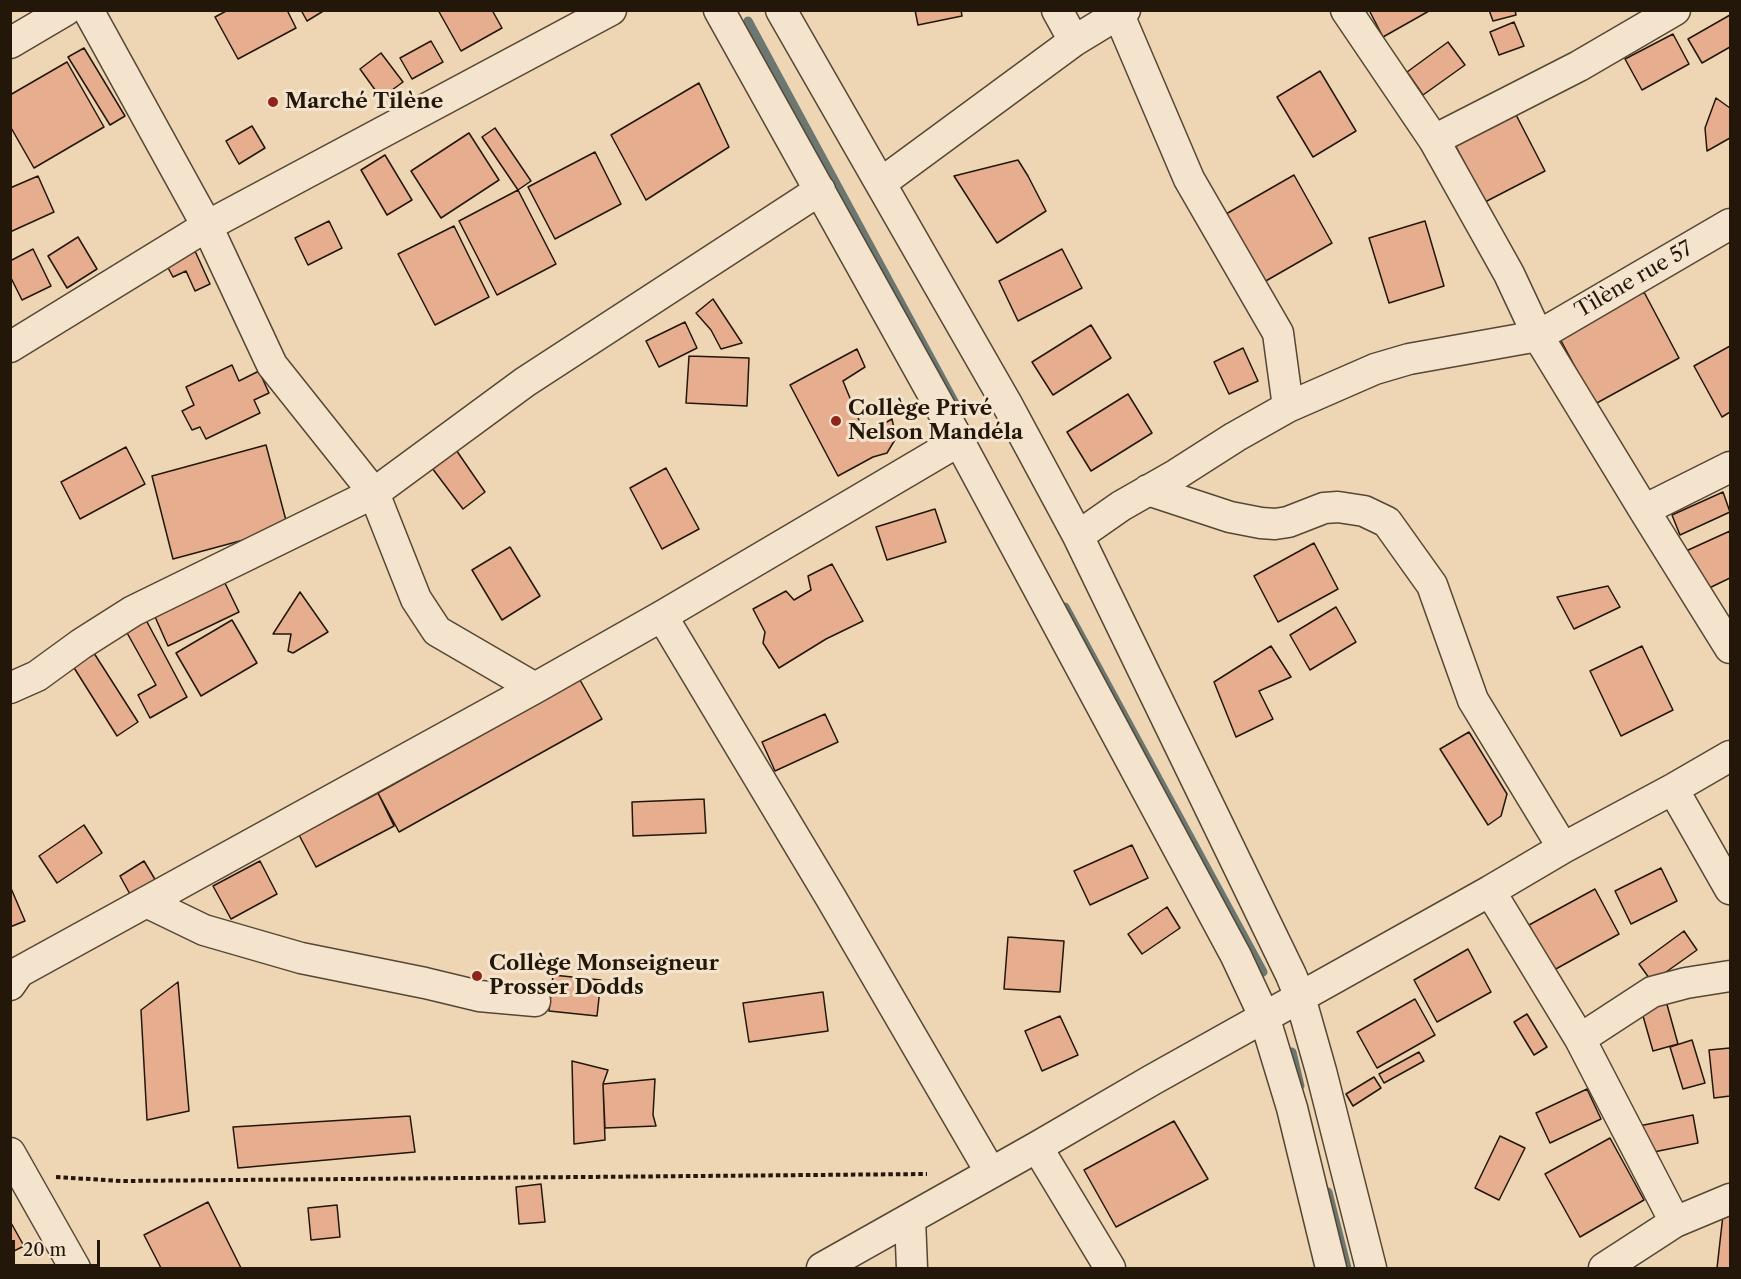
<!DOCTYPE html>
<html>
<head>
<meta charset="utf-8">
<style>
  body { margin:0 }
  #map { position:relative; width:1741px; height:1279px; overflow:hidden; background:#eed6b4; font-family:"Libre Caslon Text",serif }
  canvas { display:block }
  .frame { position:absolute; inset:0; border:12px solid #221709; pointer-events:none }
  .scale { position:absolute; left:12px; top:1240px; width:88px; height:27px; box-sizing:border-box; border:3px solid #221709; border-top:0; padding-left:8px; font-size:18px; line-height:21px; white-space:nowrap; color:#221709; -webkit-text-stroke:4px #f4e4ce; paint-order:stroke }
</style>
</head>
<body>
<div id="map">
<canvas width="1741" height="1279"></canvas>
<div class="frame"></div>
<div class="scale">20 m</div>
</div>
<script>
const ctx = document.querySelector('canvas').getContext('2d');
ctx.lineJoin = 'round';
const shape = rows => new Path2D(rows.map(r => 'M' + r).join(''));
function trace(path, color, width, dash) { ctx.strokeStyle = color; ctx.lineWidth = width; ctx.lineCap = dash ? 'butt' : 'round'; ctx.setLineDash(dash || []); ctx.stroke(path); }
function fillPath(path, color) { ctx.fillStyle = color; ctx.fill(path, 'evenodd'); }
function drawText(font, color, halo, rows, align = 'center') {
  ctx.font = font + ' "Libre Caslon Text",serif'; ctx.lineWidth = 6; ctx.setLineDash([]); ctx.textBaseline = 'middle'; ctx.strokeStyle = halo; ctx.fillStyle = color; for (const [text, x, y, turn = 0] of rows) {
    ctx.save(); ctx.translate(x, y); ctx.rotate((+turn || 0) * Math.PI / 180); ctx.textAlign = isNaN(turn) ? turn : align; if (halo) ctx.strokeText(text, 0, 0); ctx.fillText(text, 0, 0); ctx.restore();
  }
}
const stream = shape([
  [748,21,957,407],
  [1065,607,1263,972],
  [1292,1052,1300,1086],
  [1328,1192,1347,1268]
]);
const building = shape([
  [228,10,287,10,296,28,238,59,215,17,228,10],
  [301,10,325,10,307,21,301,10],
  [438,10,492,10,502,28,461,51,438,10],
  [915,10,961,10,962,16,918,25,915,10],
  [1369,10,1428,10,1429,11,1383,37,1369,10],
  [1489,10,1515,10,1516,15,1493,21,1489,10],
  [1730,15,1730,47,1702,63,1688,39,1730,15],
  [1514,22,1524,46,1499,55,1490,32,1514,22],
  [1673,34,1689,64,1642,90,1625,59,1673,34],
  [431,41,443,62,412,79,400,58,431,41],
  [1448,42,1465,65,1423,95,1407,72,1448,42],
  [84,48,125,116,110,125,68,57,84,48],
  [381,53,403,82,381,98,360,69,381,53],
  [67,62,104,127,34,168,10,126,10,95,67,62],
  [1320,71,1356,131,1313,157,1277,97,1320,71],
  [699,83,729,147,646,200,611,135,699,83],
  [1716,98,1730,108,1730,138,1707,151,1705,128,1716,98],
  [1512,107,1545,171,1485,202,1452,139,1512,107],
  [252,126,265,148,239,164,226,141,252,126],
  [495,128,531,181,518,190,482,137,495,128],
  [469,133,499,180,441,218,411,171,469,133],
  [595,152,621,204,555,239,528,187,595,152],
  [385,155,412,200,387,215,361,170,385,155],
  [1018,160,1028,176,1046,211,997,243,954,176,1018,160],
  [1294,175,1332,243,1257,286,1219,218,1294,175],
  [38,176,54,212,10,232,10,188,38,176],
  [518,190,556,264,497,295,459,221,518,190],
  [329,221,342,248,308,265,295,238,329,221],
  [1425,221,1444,286,1389,303,1369,238,1425,221],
  [454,226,489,297,435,325,398,254,454,226],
  [78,237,97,269,67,288,48,256,78,237],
  [33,249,51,286,22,300,10,276,10,261,33,249],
  [1062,249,1082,288,1018,321,999,281,1062,249],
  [195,251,210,284,195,291,186,271,173,277,166,264,195,251],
  [1644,292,1679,358,1595,404,1559,337,1644,292],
  [713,299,742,343,721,349,711,330,696,313,713,299],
  [685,322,697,348,659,367,646,341,685,322],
  [1091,325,1111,358,1053,395,1032,362,1091,325],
  [1730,346,1730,412,1722,417,1694,366,1730,346],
  [1243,348,1258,381,1229,394,1214,362,1243,348],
  [857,349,865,367,843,381,859,420,868,433,892,419,896,438,887,453,873,457,838,476,790,385,857,349],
  [689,356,749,358,747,406,686,403,689,356],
  [232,365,239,381,259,371,269,393,254,400,260,413,206,439,200,427,192,430,182,411,194,405,186,387,232,365],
  [1128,394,1152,433,1091,471,1067,432,1128,394],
  [452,444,485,492,463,509,429,464,452,444],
  [266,445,288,528,173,559,152,476,266,445],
  [126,447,145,484,80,519,61,482,126,447],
  [666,468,699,529,662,549,630,488,666,468],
  [1723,492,1730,512,1680,535,1672,515,1723,492],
  [935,509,946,542,887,560,876,527,935,509],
  [1730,531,1730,578,1703,591,1686,551,1730,531],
  [1314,543,1338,589,1278,622,1254,576,1314,543],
  [510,547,540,596,502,620,472,570,510,547],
  [832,564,863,621,826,639,779,668,763,643,765,632,753,609,786,591,794,600,811,590,808,576,832,564],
  [222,577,239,612,168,646,152,610,222,577],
  [1608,586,1620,607,1574,629,1557,597,1608,586],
  [300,592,328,632,293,653,288,651,291,634,273,634,300,592],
  [1336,607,1356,642,1310,670,1290,635,1336,607],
  [146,620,187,697,150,718,138,695,156,685,126,631,146,620],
  [232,620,257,663,201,696,176,653,232,620],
  [1271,646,1291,677,1259,691,1273,719,1236,737,1214,682,1271,646],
  [1642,646,1673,710,1621,736,1590,671,1642,646],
  [92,650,138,722,117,736,71,663,92,650],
  [580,680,602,719,399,832,378,793,580,680],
  [825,714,838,742,775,771,762,742,825,714],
  [1469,732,1507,794,1501,816,1488,825,1440,749,1469,732],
  [378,793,394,826,316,867,299,835,378,793],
  [704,799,706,833,633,836,632,802,704,799],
  [84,825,102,853,57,883,39,856,84,825],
  [1132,845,1148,878,1090,905,1074,871,1132,845],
  [144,861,156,881,131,896,120,876,144,861],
  [260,861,277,894,231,919,213,886,260,861],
  [1661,868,1677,901,1631,924,1615,891,1661,868],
  [10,886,25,921,10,927,10,886],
  [1595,889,1619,934,1554,970,1529,925,1595,889],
  [1167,907,1180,928,1142,954,1128,934,1167,907],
  [1684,931,1697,950,1652,982,1639,964,1684,931],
  [1008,937,1064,941,1060,992,1004,989,1008,937],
  [1468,949,1491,992,1437,1022,1414,980,1468,949],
  [553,975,601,980,597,1016,549,1011,553,975],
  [178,982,189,1111,147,1120,141,1010,178,982],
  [823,992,828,1031,749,1042,743,1003,823,992],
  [1415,999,1435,1035,1377,1068,1357,1032,1415,999],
  [1666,1001,1678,1044,1653,1051,1641,1009,1666,1001],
  [1527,1014,1547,1047,1534,1055,1514,1022,1527,1014],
  [1060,1016,1078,1055,1042,1071,1025,1031,1060,1016],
  [1692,1040,1705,1083,1683,1089,1670,1047,1692,1040],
  [1730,1048,1730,1096,1714,1098,1709,1050,1730,1048],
  [1419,1052,1424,1061,1384,1083,1379,1074,1419,1052],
  [572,1061,608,1070,603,1084,605,1140,574,1144,572,1061],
  [1374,1077,1381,1088,1353,1106,1346,1094,1374,1077],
  [655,1079,653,1115,656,1126,605,1128,603,1084,655,1079],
  [1587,1089,1601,1119,1550,1143,1536,1113,1587,1089],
  [1693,1115,1698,1143,1644,1154,1639,1126,1693,1115],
  [410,1116,415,1152,238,1168,233,1127,410,1116],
  [1174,1121,1208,1179,1116,1227,1084,1170,1174,1121],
  [1500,1136,1525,1148,1499,1200,1475,1188,1500,1136],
  [1610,1138,1644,1200,1580,1237,1545,1174,1610,1138],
  [541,1184,545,1222,519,1224,516,1187,541,1184],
  [208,1202,241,1268,161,1268,144,1235,208,1202],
  [337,1205,340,1237,311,1240,308,1208,337,1205],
  [1723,1215,1730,1216,1730,1268,1717,1268,1723,1215],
  [10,1221,24,1246,10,1253,10,1221]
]);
const path = shape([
  [56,1177,121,1181,927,1174]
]);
const minor = shape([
  [88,10,207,226,272,365,374,493,416,599,437,631,535,688],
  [719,10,959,441,1236,956,1264,1016,1292,1108,1331,1268],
  [781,10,1008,406,1078,536,1291,975,1300,997,1321,1071,1371,1268],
  [1057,10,1074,41],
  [1346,10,1434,140,1509,274,1538,336,1644,510,1730,648],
  [1119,15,1189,179,1278,333,1288,407],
  [10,43,66,10],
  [1434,140,1579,66,1675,10],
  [881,183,1074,41,1125,10],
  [10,347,207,226,611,10],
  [1148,490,1230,517,1261,523,1275,524,1288,522,1324,508,1338,507,1364,511,1387,522,1432,585,1473,700,1563,848],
  [1644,510,1730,467],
  [1078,536,1121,506,1177,474,1235,437,1288,407,1375,369,1409,359,1538,336,1730,224],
  [662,616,831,898,991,1173],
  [10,688,37,676,81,644,133,611,374,493,525,382,820,190],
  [1673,789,1730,889],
  [1490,891,1580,1039,1675,1222],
  [146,902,204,930,301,958,425,983,479,996,535,1001],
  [10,985,19,972,535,688,662,616,959,441],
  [1580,1039,1652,992,1686,983,1730,976],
  [1037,1147,1110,1268],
  [10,1153,75,1268],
  [910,1219,912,1268],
  [822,1268,1037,1147,1152,1080,1490,891,1563,848,1673,789,1730,756],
  [1604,1268,1675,1222,1730,1199]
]);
const markers = [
  [273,102,6,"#8f2418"],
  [836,421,6,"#8f2418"],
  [477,976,6,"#8f2418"]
];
const poiNames = [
  ["Marché Tilène",285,102],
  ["Collège Privé",848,409],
  ["Nelson Mandéla",848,433],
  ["Collège Monseigneur",489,964],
  ["Prosser Dodds",489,988]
];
const streetNames = [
  ["Tilène rue 57",1634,280,-30]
];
trace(stream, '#6b7770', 9);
fillPath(building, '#e7ad8f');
trace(building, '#221709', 1.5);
trace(minor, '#554734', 33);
trace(path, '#221709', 4, [4.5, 3]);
trace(minor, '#f4e4ce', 30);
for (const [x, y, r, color] of markers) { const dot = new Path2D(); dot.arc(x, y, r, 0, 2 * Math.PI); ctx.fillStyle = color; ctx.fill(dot); trace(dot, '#f4e4ce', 2); }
drawText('bold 21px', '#221709', '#f4e4ce', poiNames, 'left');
drawText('21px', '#221709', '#f4e4ce', streetNames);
</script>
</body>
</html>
